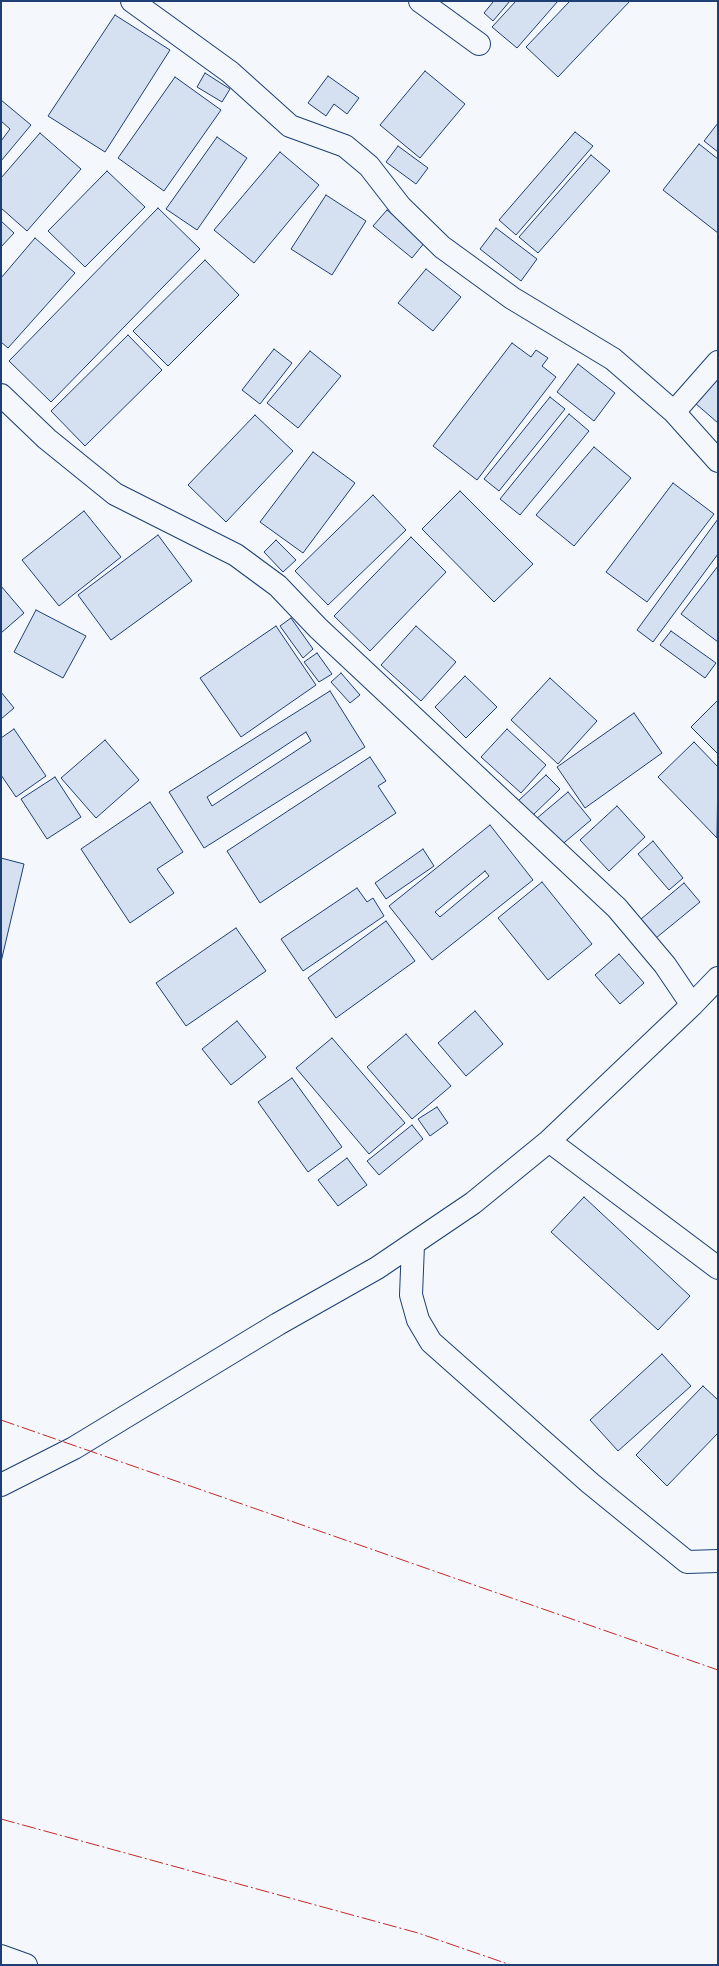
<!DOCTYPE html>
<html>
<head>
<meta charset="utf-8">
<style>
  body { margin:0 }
  #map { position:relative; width:719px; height:1966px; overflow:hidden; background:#f4f7fb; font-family:"Titillium Web",sans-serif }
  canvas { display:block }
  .frame { position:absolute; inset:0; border:2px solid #1d3f73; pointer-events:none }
</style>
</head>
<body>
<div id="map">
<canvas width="719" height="1966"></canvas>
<div class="frame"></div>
</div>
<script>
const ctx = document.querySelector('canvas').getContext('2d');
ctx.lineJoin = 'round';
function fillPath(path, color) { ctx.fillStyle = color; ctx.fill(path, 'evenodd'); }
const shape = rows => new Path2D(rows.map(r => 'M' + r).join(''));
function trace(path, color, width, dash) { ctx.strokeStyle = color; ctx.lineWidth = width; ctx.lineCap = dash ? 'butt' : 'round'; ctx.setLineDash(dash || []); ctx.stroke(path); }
const building = shape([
  [492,1,510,1,493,21,484,13,493,2,492,1],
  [516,1,558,1,517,48,492,27,516,1],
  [570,1,630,1,558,77,526,47,570,1],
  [115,15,170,50,105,152,48,116,115,15],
  [425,71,465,104,420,158,380,125,425,71],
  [205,73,230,89,222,102,197,87,205,73],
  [328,76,359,98,347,114,334,104,326,116,308,103,328,76],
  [175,77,221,110,164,191,118,158,175,77],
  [1,100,31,125,1,161,1,141,10,129,1,121,1,100],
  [718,123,718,152,704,141,718,123],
  [575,132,593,146,516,235,499,220,575,132],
  [40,133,81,169,27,231,1,208,1,178,40,133],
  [217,137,247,158,197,230,166,209,217,137],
  [699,144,718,159,718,233,663,190,699,144],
  [398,146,428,168,416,184,386,162,398,146],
  [280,152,319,185,254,263,214,230,280,152],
  [591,155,610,171,538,253,519,237,591,155],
  [107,171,145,207,85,267,48,231,107,171],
  [326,195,366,221,332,275,291,249,326,195],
  [158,208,200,249,51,402,9,361,158,208],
  [387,210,425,242,412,258,373,226,387,210],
  [1,221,14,233,1,247,1,221],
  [496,228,537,259,521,281,480,249,496,228],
  [35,238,75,273,8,348,1,342,1,278,35,238],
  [205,260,239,295,168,366,133,331,205,260],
  [426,269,461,297,433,331,398,303,426,269],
  [128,335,162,370,85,446,51,411,128,335],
  [512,343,531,357,536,350,548,358,542,366,556,377,477,480,433,446,512,343],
  [274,349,292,363,260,404,242,390,274,349],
  [310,351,341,376,298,428,267,403,310,351],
  [578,364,615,393,594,421,557,392,578,364],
  [718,375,718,423,695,403,718,375],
  [550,397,565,409,499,491,484,479,550,397],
  [569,414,589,431,520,515,500,499,569,414],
  [255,415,293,451,226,522,188,485,255,415],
  [594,447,631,478,574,546,536,515,594,447],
  [313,452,355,483,303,553,260,522,313,452],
  [673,483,714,514,647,602,606,572,673,483],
  [460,491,533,564,494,602,422,529,460,491],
  [373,495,406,530,328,605,295,571,373,495],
  [84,511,121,557,59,606,22,560,84,511],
  [718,519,718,554,653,642,637,630,718,519],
  [158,535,192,581,111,640,78,595,158,535],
  [411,537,446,572,370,651,334,616,411,537],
  [276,540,296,560,283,572,264,552,276,540],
  [718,566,718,642,681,614,718,566],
  [1,586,24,613,1,633,1,586],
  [36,610,86,636,63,678,14,652,36,610],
  [291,618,313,649,303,658,280,626,291,618],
  [276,626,316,685,241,737,200,678,276,626],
  [416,626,456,662,421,701,381,665,416,626],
  [671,631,716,663,705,678,660,645,671,631],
  [317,653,332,674,319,682,304,662,317,653],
  [341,673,360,695,350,703,331,682,341,673],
  [465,676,497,707,466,738,435,707,465,676],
  [550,678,597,721,558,764,511,720,550,678],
  [330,691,365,747,204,848,169,792,330,691],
  [306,732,311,741,212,806,207,797,306,732],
  [1,692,14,708,1,719,1,692],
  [718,700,718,754,691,727,718,700],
  [634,713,662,753,585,808,557,767,634,713],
  [14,729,46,776,16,797,1,775,1,738,14,729],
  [507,729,546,765,521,793,481,757,507,729],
  [105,740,139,780,96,818,61,778,105,740],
  [694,742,718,767,717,838,658,777,694,742],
  [370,757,386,781,378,786,396,813,260,903,227,851,370,757],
  [546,775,560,789,532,816,518,801,546,775],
  [55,777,81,817,47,839,21,799,55,777],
  [568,792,591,820,559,847,536,819,568,792],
  [150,802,183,852,157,869,174,893,130,923,81,849,150,802],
  [617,806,645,837,609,871,580,840,617,806],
  [490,825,533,880,432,960,389,906,490,825],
  [485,871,489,876,440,917,435,912,485,871],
  [653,841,683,878,669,890,638,854,653,841],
  [423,849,434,866,386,899,375,883,423,849],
  [1,858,24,864,1,962,1,858],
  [542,882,592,944,548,980,498,918,542,882],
  [684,883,700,902,656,938,641,919,684,883],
  [357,888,367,902,373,898,384,916,303,971,281,939,357,888],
  [386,921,415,961,336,1018,308,978,386,921],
  [236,928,266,971,186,1026,156,983,236,928],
  [619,954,644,983,620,1004,595,975,619,954],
  [475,1011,503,1044,466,1076,438,1043,475,1011],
  [237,1021,266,1057,231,1085,202,1049,237,1021],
  [406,1034,451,1086,412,1119,367,1067,406,1034],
  [332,1038,405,1123,369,1154,296,1068,332,1038],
  [292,1078,342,1147,308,1172,258,1102,292,1078],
  [437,1107,448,1123,430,1136,418,1119,437,1107],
  [412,1125,423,1139,379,1175,367,1161,412,1125],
  [347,1158,367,1185,338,1206,318,1180,347,1158],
  [584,1197,690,1296,658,1330,551,1232,584,1197],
  [662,1354,691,1386,618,1451,590,1420,662,1354],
  [703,1386,718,1400,718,1433,667,1486,636,1455,703,1386]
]);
const minor = shape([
  [132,1,230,72,290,126,345,146,369,166,400,206,442,247,512,298,613,359,674,412,718,461],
  [420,1,479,44],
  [1,395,47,439,115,494,236,555,278,586,318,628,617,908,665,965,692,1005],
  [674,412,718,362],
  [549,1141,718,1268],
  [413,1245,411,1295,418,1320,431,1342,590,1483,687,1562,718,1561],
  [1,1485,74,1448,278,1324,377,1268,473,1203,549,1141,692,1005,718,978],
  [1,1956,26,1965]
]);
const power = shape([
  [1,1420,718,1670],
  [1,1819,418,1933,511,1965]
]);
fillPath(building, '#d5e0f0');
trace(building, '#1d3f73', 1);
trace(minor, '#1d3f73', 24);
trace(minor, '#f4f7fb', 22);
trace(power, '#c62828', 1, [14, 3, 2, 3]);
</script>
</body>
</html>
